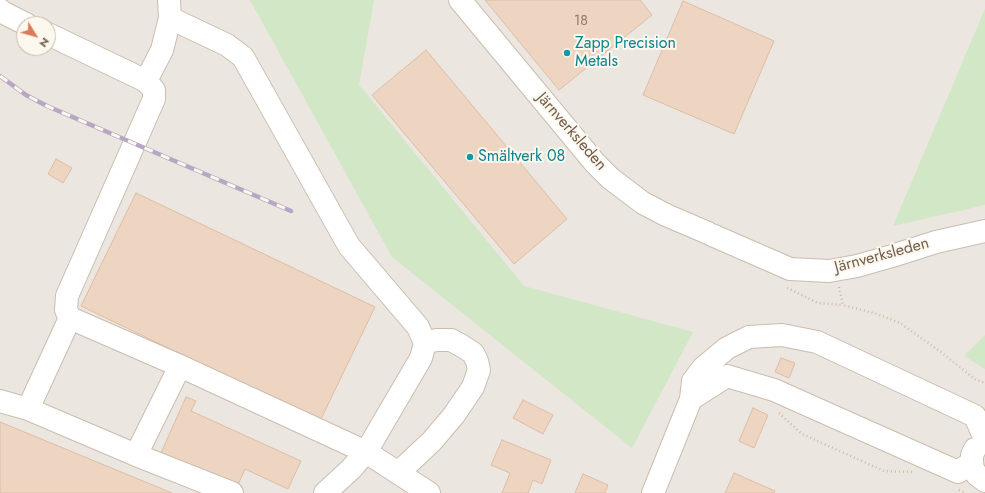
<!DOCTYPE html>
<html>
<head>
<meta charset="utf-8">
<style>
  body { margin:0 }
  #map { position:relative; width:985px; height:493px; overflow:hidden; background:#faf4e7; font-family:Jost,sans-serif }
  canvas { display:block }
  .north { position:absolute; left:16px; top:16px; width:40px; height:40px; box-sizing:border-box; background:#fdf8ed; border:1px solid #c5baad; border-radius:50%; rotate:127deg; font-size:11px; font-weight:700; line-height:16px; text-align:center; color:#725d4e }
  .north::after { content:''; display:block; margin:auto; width:14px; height:18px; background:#d97c57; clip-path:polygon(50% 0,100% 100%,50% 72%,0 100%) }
</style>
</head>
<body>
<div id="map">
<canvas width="985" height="493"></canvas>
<div class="north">N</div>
</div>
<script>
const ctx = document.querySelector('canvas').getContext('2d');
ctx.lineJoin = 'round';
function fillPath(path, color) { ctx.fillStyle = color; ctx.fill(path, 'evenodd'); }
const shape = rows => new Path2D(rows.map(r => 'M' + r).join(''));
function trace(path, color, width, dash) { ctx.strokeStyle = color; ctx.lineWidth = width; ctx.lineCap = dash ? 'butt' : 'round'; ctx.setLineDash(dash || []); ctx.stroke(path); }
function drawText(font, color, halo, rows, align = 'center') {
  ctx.font = font + ' Jost,sans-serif'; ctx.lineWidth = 4; ctx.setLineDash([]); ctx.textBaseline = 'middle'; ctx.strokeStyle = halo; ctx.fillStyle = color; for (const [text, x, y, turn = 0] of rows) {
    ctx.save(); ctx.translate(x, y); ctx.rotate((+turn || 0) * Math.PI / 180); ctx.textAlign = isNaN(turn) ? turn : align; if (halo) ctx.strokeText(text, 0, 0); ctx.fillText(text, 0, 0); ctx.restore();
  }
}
const industrial = shape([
  [0,0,985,0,985,493,0,493],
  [24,24,48,24,48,48,24,48]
]);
const green = shape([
  [250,0,374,0,359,85,524,286,693,332,632,448,392,257],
  [985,9,985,205,893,226],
  [985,335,985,369,964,356]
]);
const building = shape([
  [485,0,640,0,652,15,559,90,485,0],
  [683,1,774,41,734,134,643,95,683,1],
  [426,50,567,219,514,264,372,95,426,50],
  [56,159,72,168,63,183,48,174,56,159],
  [136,193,375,307,320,421,81,306,136,193],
  [781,358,795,363,789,378,775,372,781,358],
  [186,397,196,401,191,411,301,461,288,489,245,469,237,487,161,453,186,397],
  [523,400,553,415,543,434,513,418,523,400],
  [753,408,768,415,754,448,739,441,753,408],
  [0,422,172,493,0,493,0,422],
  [502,440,551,460,542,484,533,480,528,493,502,493,510,473,491,465,502,440],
  [734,473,775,491,774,493,725,493,734,473],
  [583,474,608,485,605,493,575,493,583,474]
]);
const path = shape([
  [839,287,843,305,877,314,900,323,941,352,976,380,985,383],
  [787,288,818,303,843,305],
  [779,413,802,434,884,471,912,472],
  [959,490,966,493]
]);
const minor = shape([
  [460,0,595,163,610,178,643,203,666,215,708,233],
  [0,10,4,13,26,24],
  [48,34,146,81,154,90,154,99,67,296,66,310,70,318],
  [146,81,162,50,170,18,169,0],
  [712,235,790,269,829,271,857,266,892,256,936,242,985,231],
  [691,399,693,381,703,368,727,348,749,337,782,335,817,342,975,416,985,439],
  [0,401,28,409,136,455,232,493],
  [28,409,70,318,180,366,366,452,421,358,425,343,418,327,349,246,243,57,227,45,170,18],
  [975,449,972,455,972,462,973,469,977,475,985,481],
  [136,455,180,366],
  [398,473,432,441,454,415,473,387,479,370,477,361,473,353,462,346,451,340,436,340,425,343],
  [325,493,351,469,366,452,429,493],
  [653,493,691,399,727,376,774,390,958,472,972,462]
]);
const rail = shape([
  [0,76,26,95,47,106,291,211]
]);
const markers = [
  [567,53,4,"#0f9aa8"],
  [470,157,4,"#0f9aa8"]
];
const numberNames = [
  ["18",581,22]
];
const cultureNames = [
  ["Zapp Precision",575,44],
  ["Metals",575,62],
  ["Smältverk 08",478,157]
];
const streetNames = [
  ["Järnverksleden",571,132,49],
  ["Järnverksleden",882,256,-15]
];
fillPath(industrial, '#ebe6e0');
fillPath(green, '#d2e7c6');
fillPath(building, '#edd5c1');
trace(building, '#dfbda3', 1);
trace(minor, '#cbbcae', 24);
trace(path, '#d2b9a4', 2.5, [1, 3]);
trace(minor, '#fff', 22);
trace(rail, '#b8a6c3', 4.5);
trace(rail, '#fdf8ed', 3, [9]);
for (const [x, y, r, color] of markers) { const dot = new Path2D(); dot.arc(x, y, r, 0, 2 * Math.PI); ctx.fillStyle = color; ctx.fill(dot); trace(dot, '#fdf8ed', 1.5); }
drawText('14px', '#917b6b', null, numberNames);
drawText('16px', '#0d838f', '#fdf8ed', cultureNames, 'left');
drawText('16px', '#725d4e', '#fdf8ed', streetNames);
</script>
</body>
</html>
